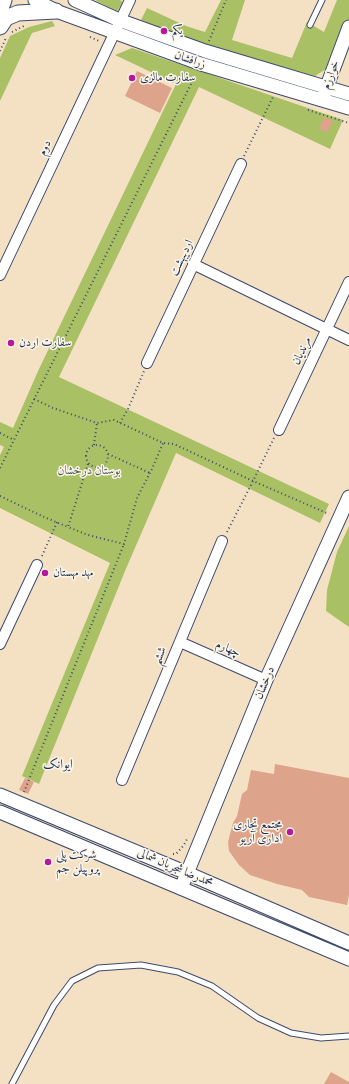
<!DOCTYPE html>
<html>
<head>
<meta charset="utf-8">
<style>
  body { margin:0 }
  canvas { display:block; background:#f4e1c4 }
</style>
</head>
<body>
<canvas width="349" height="1084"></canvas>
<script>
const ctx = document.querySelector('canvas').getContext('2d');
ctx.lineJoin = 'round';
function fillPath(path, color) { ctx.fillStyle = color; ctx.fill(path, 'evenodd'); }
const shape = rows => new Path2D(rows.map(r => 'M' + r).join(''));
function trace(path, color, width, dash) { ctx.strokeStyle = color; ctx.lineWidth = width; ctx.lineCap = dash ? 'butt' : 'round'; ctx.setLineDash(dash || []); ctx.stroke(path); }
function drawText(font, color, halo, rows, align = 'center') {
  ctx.font = font + ' "IM FELL French Canon",Amiri,serif'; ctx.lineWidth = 3; ctx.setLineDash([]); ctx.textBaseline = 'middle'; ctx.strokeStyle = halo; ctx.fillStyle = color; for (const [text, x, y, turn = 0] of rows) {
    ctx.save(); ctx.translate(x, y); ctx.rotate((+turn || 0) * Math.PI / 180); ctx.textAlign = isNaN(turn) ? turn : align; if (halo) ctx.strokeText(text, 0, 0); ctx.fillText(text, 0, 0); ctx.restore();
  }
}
const green = shape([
  [95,0,120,0,123,2,117,12],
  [221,0,245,0,232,40,292,58,307,22,324,32,337,0,349,0,349,22,331,66,315,76,209,47,141,20,147,8,186,26,205,32],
  [52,21,55,26,32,33,0,101,0,58,10,36,29,27],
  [132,48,343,120,330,149,199,87,59,377,329,504,320,523,176,453,125,571,39,784,22,776,110,563,0,508,0,455,4,447,0,445,0,422,13,428,39,369,176,84,115,55],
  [349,526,349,627,326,611,327,590,337,552]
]);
const building = shape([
  [137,71,172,88,160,113,125,96],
  [324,117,333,121,328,132,319,129],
  [275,764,349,778,349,895,347,905,309,897,302,890,277,884,250,875,239,865,229,851,228,842,233,823,237,816,242,794,247,790,251,770,274,774],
  [25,778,34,782,28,794,19,790],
  [331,1072,349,1082,349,1084,324,1084]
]);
const path = shape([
  [12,32,24,26],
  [90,37,99,41],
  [209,41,226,0],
  [0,51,6,38],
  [308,110,349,123],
  [244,156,273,97],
  [34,399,53,408,97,423,114,420,163,443,174,444,253,481,274,438],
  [120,423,128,409,144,371],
  [0,433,14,440],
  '86 456a11 11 0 1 1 22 0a11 11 0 1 1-22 0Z',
  [94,445,97,423],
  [108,454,150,473],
  [88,464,68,527,88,535,124,544,137,498,152,469,163,443],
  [0,468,196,74],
  [0,496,44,517,68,527],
  [227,532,253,481,329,514],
  [42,556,57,522],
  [24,792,124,544],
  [173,854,176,854,184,845,188,837]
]);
const service = shape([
  [310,25,322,0],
  [12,1084,54,1005,72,981,98,968,141,965,178,972,212,986,258,1018,291,1033,321,1038,349,1036]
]);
const minor = shape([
  [193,264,349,340],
  [0,275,130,0],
  [147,363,241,164],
  [279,430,349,282],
  [180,642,266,680],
  [0,644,37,565],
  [122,780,222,541]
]);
const tertiary = shape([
  [35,0,56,11,201,64,349,108],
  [75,0,119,20,205,51,349,94],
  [324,94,349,27],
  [0,795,187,873,349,943],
  [0,812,349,959],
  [181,888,266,680,349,497]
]);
const secondary = shape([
  [0,11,4,0],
  [0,27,6,18,18,13,56,11]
]);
const markers = [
  [164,31,4,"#b5179e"],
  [132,78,4,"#b5179e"],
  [11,343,4,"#b5179e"],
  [45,573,4,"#b5179e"],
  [290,832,4,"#b5179e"],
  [48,862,4,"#b5179e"]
];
const poiNames = [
  ["یکم",172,31],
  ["سفارت مالزی",140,78],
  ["سفارت اردن",19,343],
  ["مهد مهستان",53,573],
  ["مجتمع تجاری",282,825,"right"],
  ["اداری آريو",282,839,"right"],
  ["شرکت پلی",56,855],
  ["پروپیلن جم",56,869]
];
const streetNames = [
  ["زرافشان",190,60,19],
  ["خوارزم",331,75,-70],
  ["دوم",45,148,-65],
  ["اردیبهشت",182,258,-65],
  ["مرنديان",302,351,-64],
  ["چهارم",228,649,23],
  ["ششم",160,656,-67],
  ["درخشان",265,683,-67],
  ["محمدرضا شجریان شمالی",175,868,23]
];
const parkNames = [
  ["بوستان درخشان",89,471]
];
const neighbourhoodNames = [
  ["ایوانک",58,765]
];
fillPath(green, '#a9c065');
fillPath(building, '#dea38b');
trace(service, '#3c4a6d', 7);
trace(minor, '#3c4a6d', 12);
trace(tertiary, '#3c4a6d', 15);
trace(secondary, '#3c4a6d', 17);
trace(path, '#3c4a6d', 2, [1, 3]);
trace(service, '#fff', 5);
trace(minor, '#fff', 10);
trace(tertiary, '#fff', 13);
trace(secondary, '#fff', 15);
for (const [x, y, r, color] of markers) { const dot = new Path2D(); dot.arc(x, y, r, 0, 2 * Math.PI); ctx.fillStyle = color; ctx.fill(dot); trace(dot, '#fcf5e5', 1.5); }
drawText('12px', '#1b2f5e', '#fcf5e5', poiNames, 'left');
drawText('12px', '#1b2f5e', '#fcf5e5', streetNames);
drawText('12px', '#465a60', '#fcf5e5', parkNames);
drawText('13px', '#1b2f5e', '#fcf5e5', neighbourhoodNames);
</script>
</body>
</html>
